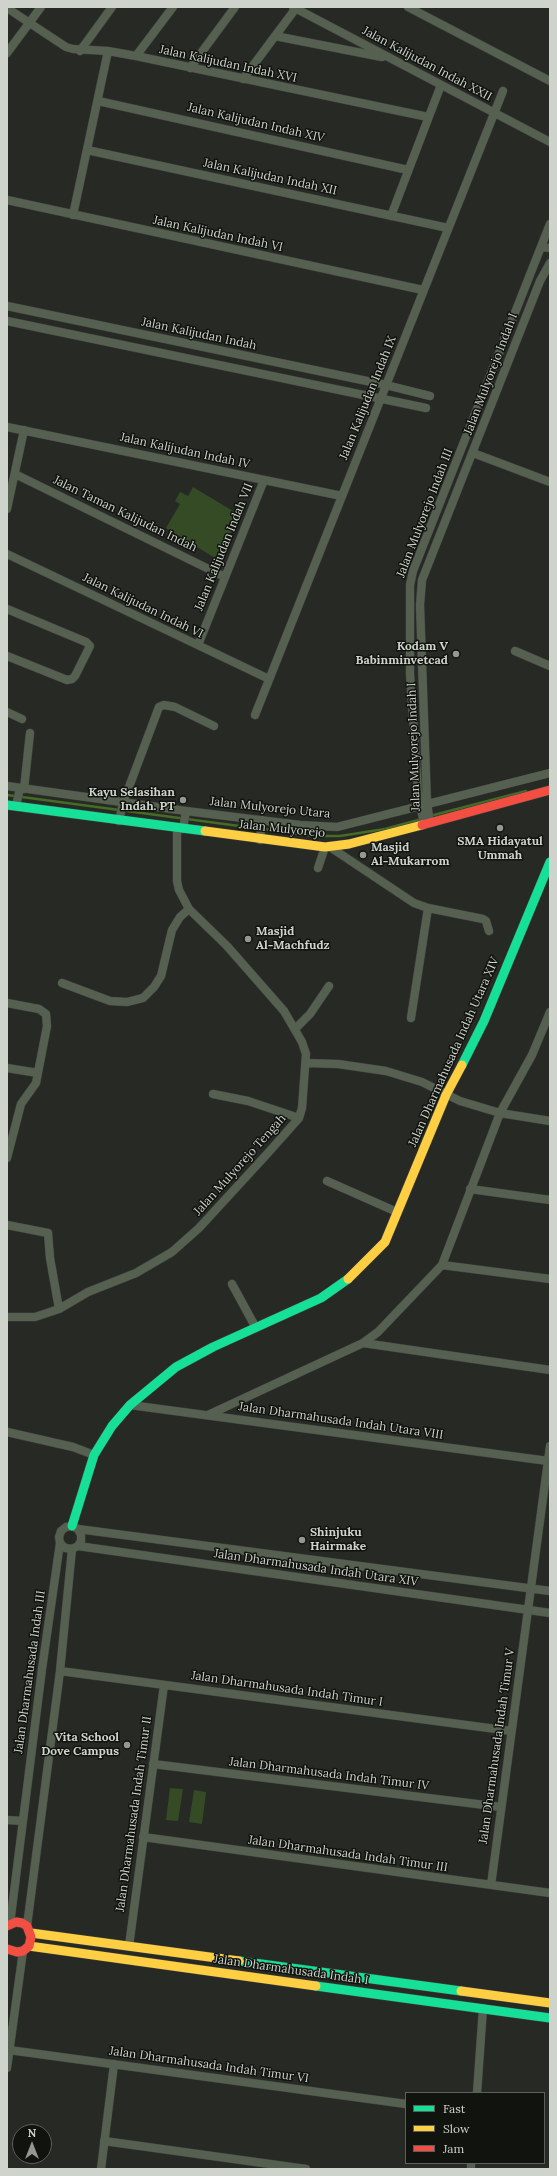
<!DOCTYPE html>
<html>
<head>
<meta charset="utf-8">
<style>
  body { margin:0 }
  #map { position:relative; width:557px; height:2176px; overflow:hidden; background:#262924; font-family:Lora,serif }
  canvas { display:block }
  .frame { position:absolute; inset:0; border:8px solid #ced3cb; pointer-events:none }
  .legend { position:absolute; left:405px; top:2092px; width:140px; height:72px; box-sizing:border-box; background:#10130e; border:1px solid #5c605a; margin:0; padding:5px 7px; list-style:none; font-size:12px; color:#ced3cb }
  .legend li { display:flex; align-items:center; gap:8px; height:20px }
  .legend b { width:20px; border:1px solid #5c605a }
  .north { position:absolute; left:12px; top:2124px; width:40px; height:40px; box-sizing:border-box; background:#10130e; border:1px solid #5c605a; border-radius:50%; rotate:0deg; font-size:11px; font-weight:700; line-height:16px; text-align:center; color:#ced3cb }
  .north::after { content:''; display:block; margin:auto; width:14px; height:18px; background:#939891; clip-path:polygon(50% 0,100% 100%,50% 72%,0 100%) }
</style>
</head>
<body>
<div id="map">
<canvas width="557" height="2176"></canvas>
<div class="frame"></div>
<ul class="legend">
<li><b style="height:5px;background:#16e098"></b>Fast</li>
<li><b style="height:5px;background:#ffcf43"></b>Slow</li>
<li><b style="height:5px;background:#f24e42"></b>Jam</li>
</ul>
<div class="north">N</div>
</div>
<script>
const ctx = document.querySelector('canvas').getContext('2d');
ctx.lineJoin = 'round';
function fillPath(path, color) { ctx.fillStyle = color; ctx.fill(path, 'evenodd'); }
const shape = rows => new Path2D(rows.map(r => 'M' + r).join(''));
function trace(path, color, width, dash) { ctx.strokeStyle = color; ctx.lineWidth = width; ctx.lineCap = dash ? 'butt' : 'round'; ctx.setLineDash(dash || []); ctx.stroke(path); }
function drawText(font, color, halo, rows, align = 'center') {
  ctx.font = font + ' Lora,serif'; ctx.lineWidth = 3; ctx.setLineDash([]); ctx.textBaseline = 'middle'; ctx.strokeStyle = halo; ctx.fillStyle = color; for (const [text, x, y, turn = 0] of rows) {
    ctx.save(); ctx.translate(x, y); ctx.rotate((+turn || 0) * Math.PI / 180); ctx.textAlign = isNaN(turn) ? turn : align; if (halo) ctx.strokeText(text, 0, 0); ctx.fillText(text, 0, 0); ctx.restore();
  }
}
const green = shape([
  [193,487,241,516,215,558,166,528,180,504,175,501,180,492,188,496],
  [170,1788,183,1789,178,1821,166,1820],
  [194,1790,206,1792,202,1824,189,1822]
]);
const stream = shape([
  [7,795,314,836,340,836,385,829,422,819],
  [430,816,526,791]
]);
const street = shape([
  [293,7,550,142],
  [408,7,550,81],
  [7,8,66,47,73,49,108,51,136,56,428,117],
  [275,36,382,57],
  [80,51,112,7],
  [7,53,41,7],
  [136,56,173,7],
  [190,68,235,7],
  [243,79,296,8],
  [98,101,408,170],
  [87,150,448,228],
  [7,200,423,290],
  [73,215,108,51],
  [391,216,441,85],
  [541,247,550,248],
  [7,306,386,385,430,396],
  [7,321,426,408],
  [7,427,342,496],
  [473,453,550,482],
  [15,474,225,577],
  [7,509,24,430],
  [7,554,269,679],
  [7,609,86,642,90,646,75,676,72,679,67,680,7,656],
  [198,645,264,480],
  [515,651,550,666],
  [7,712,22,719],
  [255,715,503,91],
  [7,786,186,811,300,825,337,827,550,773],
  [24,789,30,733],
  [16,806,20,788],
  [119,821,123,803,159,707,164,705,175,707,214,726],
  [430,823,427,803,420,605,422,580,540,281,550,263],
  [424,825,418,791,410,674,410,585,413,571,550,224],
  [183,829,186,811],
  [260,840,262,820],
  [330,847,414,903,428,908,483,919,486,921,489,931],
  [318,868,325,847],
  [62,983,110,1001,127,1002,143,998,154,987,161,976,172,930,180,917,189,909],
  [7,1003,39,1009,46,1014,47,1026,36,1083,21,1104,7,1158],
  [411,1018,428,908],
  [295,1029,310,1014,329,986],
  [306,1063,338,1064,386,1071,422,1082,460,1101,500,1113,550,1121],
  [7,1068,38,1073],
  [213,1094,248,1101,299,1118],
  [327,1181,397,1212],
  [470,1189,550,1200],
  [7,1225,48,1233,50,1258,59,1309],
  [442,1265,550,1279],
  [232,1284,256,1328],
  [7,1317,35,1317,59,1309,88,1292,136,1273,172,1252,199,1228,267,1154,299,1118,302,1108,306,1054,302,1042,284,1011,227,946,189,909,179,890,177,881,177,828],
  [363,1343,550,1370],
  [130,1405,548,1461],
  [208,1415,363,1343,378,1332,442,1265,500,1113,532,1055,550,1012],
  [7,1432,73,1447,94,1455],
  [78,1529,81,1535,81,1541,78,1546,72,1549,65,1548,60,1543,59,1537,61,1531,66,1527,72,1526,78,1529,550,1591],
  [78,1546,550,1613],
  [60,1671,511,1731],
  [153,1764,501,1807],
  [7,1820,23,1821],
  [143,1837,550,1893],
  [491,1885,550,1446],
  [10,1924,42,1669,60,1543],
  [27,1926,60,1671,72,1549],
  [129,1946,164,1685],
  [9,2050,406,2104],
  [7,2068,23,1951],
  [477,2093,483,2008],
  [104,2141,306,2169],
  [101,2169,114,2064],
  [471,2169,471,2163]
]);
const fast = shape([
  [7,805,205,831],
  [462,1065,484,1021,550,862],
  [72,1526,94,1455,112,1426,130,1405,176,1367,213,1347,321,1298,348,1279],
  [239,1961,461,1991],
  [316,1986,550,2018]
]);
const slow = shape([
  [205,831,325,847,349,844,422,825],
  [348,1279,385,1242,446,1095,462,1065],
  [31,1933,239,1961],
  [29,1946,316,1986],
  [461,1991,550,2003]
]);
const jam = shape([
  [422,825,550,790],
  [7,1926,16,1922,22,1923,27,1926,31,1937,29,1946,23,1951,17,1952,7,1949]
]);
const markers = [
  [456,654,4,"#939891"],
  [183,800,4,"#939891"],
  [500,828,4,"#939891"],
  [363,855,4,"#939891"],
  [248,939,4,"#939891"],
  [302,1540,4,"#939891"],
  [127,1745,4,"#939891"]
];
const streetNames = [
  ["Jalan Kalijudan Indah XVI",228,64,12],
  ["Jalan Kalijudan Indah XXII",427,64,28],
  ["Jalan Kalijudan Indah XIV",256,123,13],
  ["Jalan Kalijudan Indah XII",270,177,12],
  ["Jalan Kalijudan Indah VI",218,234,12],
  ["Jalan Kalijudan Indah",199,334,12],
  ["Jalan Mulyorejo Indah I",491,374,-69],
  ["Jalan Kalijudan Indah IX",368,398,-68],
  ["Jalan Kalijudan Indah IV",185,451,12],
  ["Jalan Mulyorejo Indah III",425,513,-69],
  ["Jalan Taman Kalijudan Indah",125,514,26],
  ["Jalan Kalijudan Indah VII",224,547,-68],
  ["Jalan Kalijudan Indah VI",143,606,26],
  ["Jalan Mulyorejo Indah I",414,747,-92],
  ["Jalan Mulyorejo Utara",270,808,6],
  ["Jalan Mulyorejo",282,829,6],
  ["Jalan Dharmahusada Indah Utara XIV",454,1052,-66],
  ["Jalan Mulyorejo Tengah",240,1165,-48],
  ["Jalan Dharmahusada Indah Utara VIII",341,1421,8],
  ["Jalan Dharmahusada Indah Utara XIV",316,1568,8],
  ["Jalan Dharmahusada Indah III",30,1672,-82],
  ["Jalan Dharmahusada Indah Timur I",287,1689,8],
  ["Jalan Dharmahusada Indah Timur V",497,1746,-82],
  ["Jalan Dharmahusada Indah Timur IV",329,1774,7],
  ["Jalan Dharmahusada Indah Timur II",134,1814,-82],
  ["Jalan Dharmahusada Indah Timur III",348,1854,8],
  ["Jalan Dharmahusada Indah I",291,1970,8],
  ["Jalan Dharmahusada Indah Timur VI",209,2065,8]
];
const poiNames = [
  ["Kodam V",448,647],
  ["Babinminvetcad",448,661],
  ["Kayu Selasihan",175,793],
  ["Indah. PT",175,807],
  ["SMA Hidayatul",500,842,"center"],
  ["Ummah",500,856,"center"],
  ["Masjid",371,848,"left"],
  ["Al-Mukarrom",371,862,"left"],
  ["Masjid",256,932,"left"],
  ["Al-Machfudz",256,946,"left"],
  ["Shinjuku",310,1533,"left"],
  ["Hairmake",310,1547,"left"],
  ["Vita School",119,1738],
  ["Dove Campus",119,1752]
];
fillPath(green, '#354b26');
trace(stream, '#446c24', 2.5);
trace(street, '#414340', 9);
trace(fast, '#414340', 10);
trace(slow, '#414340', 10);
trace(jam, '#414340', 10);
trace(street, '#566050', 8);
trace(fast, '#16e098', 9);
trace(slow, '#ffcf43', 9);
trace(jam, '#f24e42', 9);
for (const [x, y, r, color] of markers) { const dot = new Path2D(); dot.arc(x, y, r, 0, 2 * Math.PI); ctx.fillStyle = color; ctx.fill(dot); trace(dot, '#10130e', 1.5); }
drawText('12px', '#ced3cb', '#10130e', streetNames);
drawText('bold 12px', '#ced3cb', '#10130e', poiNames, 'right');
</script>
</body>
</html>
